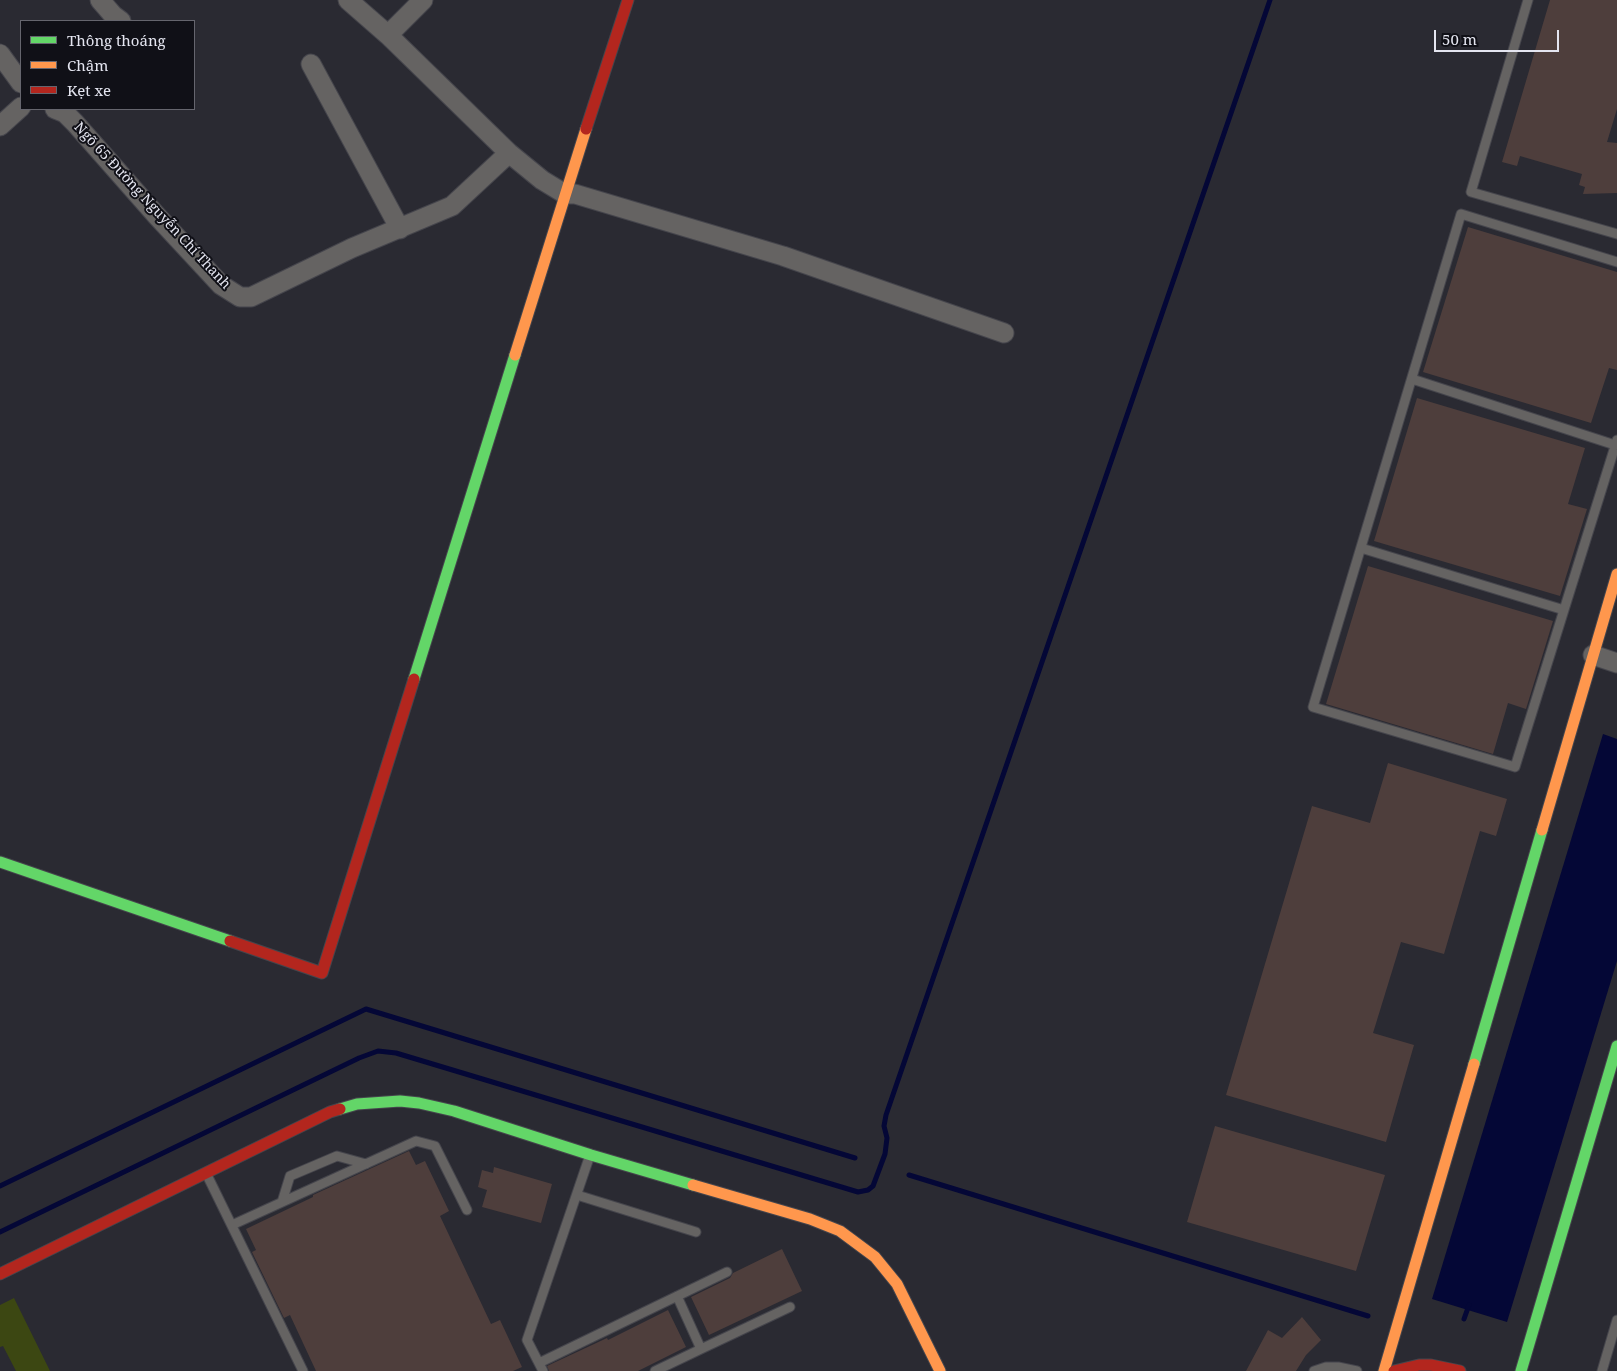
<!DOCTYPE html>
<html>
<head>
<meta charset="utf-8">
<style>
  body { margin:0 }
  #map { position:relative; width:1617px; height:1371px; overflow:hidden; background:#2a2a32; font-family:"Noto Serif",serif }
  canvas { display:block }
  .legend { position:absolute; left:20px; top:20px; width:175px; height:90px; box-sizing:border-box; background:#101017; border:1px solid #65656e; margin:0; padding:6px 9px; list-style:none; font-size:15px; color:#e4e5f0 }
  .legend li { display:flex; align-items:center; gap:10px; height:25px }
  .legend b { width:25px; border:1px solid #65656e }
  .scale { position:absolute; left:1434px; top:30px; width:125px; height:22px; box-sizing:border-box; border:2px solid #e4e5f0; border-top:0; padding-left:6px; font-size:15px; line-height:18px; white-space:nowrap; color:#e4e5f0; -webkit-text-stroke:4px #101017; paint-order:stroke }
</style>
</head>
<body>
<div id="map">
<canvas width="1617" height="1371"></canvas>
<ul class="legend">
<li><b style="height:6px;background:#63d668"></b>Thông thoáng</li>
<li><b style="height:6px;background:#ff974d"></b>Chậm</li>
<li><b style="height:6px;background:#b3261e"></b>Kẹt xe</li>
</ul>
<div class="scale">50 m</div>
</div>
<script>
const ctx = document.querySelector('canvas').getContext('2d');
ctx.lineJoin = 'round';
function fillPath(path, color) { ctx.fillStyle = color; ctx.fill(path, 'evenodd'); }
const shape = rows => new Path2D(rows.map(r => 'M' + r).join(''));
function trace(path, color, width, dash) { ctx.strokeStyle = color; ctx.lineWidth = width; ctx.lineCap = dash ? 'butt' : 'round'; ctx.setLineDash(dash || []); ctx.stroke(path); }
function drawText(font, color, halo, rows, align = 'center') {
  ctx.font = font + ' "Noto Serif",serif'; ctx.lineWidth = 4; ctx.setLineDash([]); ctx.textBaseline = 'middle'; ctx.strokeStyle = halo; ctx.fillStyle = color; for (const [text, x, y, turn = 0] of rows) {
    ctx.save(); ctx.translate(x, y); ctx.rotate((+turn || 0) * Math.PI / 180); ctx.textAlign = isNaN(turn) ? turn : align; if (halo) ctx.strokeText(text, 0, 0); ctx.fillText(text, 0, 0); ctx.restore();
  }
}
const green = shape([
  [14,1298,50,1371,16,1371,3,1346,0,1347,0,1305]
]);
const water = shape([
  [1603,734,1617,739,1617,961,1507,1322,1432,1299]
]);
const stream = shape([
  [909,1175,1368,1316],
  [0,1186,366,1009,855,1158],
  [0,1232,359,1058,378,1051,396,1053,858,1192,868,1190,873,1186,885,1154,887,1138,884,1126,886,1115,1270,0],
  [1464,1319,1469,1305]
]);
const building = shape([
  [1550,0,1617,0,1617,109,1607,142,1617,143,1617,193,1583,194,1585,187,1579,185,1582,174,1520,156,1517,166,1502,162],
  [1468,227,1617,272,1617,370,1609,368,1591,423,1423,372],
  [1417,398,1585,448,1568,504,1587,509,1560,596,1374,541],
  [1368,566,1553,621,1526,709,1508,703,1493,754,1326,704],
  [1388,763,1507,799,1496,836,1480,831,1444,954,1401,942,1373,1033,1414,1045,1386,1142,1226,1095,1312,806,1370,823],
  [1215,1126,1385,1175,1356,1271,1187,1222],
  [409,1151,416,1165,425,1161,449,1211,440,1216,491,1324,500,1320,522,1367,513,1371,316,1371,290,1315,284,1318,252,1252,256,1250,246,1229,313,1197,313,1195],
  [494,1167,552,1184,541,1223,482,1207,487,1190,478,1187,482,1170,493,1173],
  [782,1249,802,1291,709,1335,691,1297,730,1278,733,1273],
  [668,1310,686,1347,638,1371,549,1371,547,1366,607,1338,608,1340],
  [1302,1317,1321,1340,1306,1355,1296,1371,1246,1371,1268,1330,1282,1338]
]);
const lane = shape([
  [1528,0,1471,192,1617,234],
  [1617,262,1461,214,1313,707,1515,767,1617,440],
  [1412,379,1615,445],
  [1361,548,1564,610],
  [207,1175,303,1371],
  [577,1195,696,1232],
  [282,1202,290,1176,337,1156,366,1164],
  [232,1225,416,1141,435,1146,467,1210],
  [677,1296,701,1349,790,1307],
  [539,1363,727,1272],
  [543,1371,527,1340,589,1158],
  [655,1371,701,1349],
  [1314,1371,1326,1367,1338,1367,1357,1371],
  [1602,1371,1617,1320]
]);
const street = shape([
  [100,0,113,15,121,21],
  [348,0,388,35,509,153,542,180,565,194,575,194,783,256,1004,333],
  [388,35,423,0],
  [0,54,21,83],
  [311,64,400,229],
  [55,109,65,113,75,123,156,215,221,285,240,297,251,297,352,248,452,206,509,153],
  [0,126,21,107],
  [1593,655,1617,663]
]);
const fast = shape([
  [414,679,515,355],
  [0,862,230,941],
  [1474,1064,1542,830],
  [340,1109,357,1104,400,1101,419,1103,454,1111,591,1155,693,1185],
  [1521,1371,1617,1046]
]);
const slow = shape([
  [515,355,586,129],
  [1542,830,1617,574],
  [693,1185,810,1219,840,1231,875,1257,897,1284,940,1371],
  [1384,1371,1474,1064]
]);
const jam = shape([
  [586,129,628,0],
  [230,941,322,973,414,679],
  [0,1274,330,1112,340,1109],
  [1394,1371,1419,1365,1431,1365,1460,1371]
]);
const streetNames = [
  ["Ngõ 65 Đường Nguyễn Chí Thanh",152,206,47]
];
fillPath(green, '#3c4712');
fillPath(water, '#040736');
trace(stream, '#040736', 5);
fillPath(building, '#4e3e3c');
trace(lane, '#45454c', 11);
trace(street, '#45454c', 21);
trace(fast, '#45454c', 13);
trace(slow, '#45454c', 13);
trace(jam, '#45454c', 13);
trace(lane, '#656362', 9);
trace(street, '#656362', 19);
trace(fast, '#63d668', 11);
trace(slow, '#ff974d', 11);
trace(jam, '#b3261e', 11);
drawText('14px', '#e4e5f0', '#101017', streetNames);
</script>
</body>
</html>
